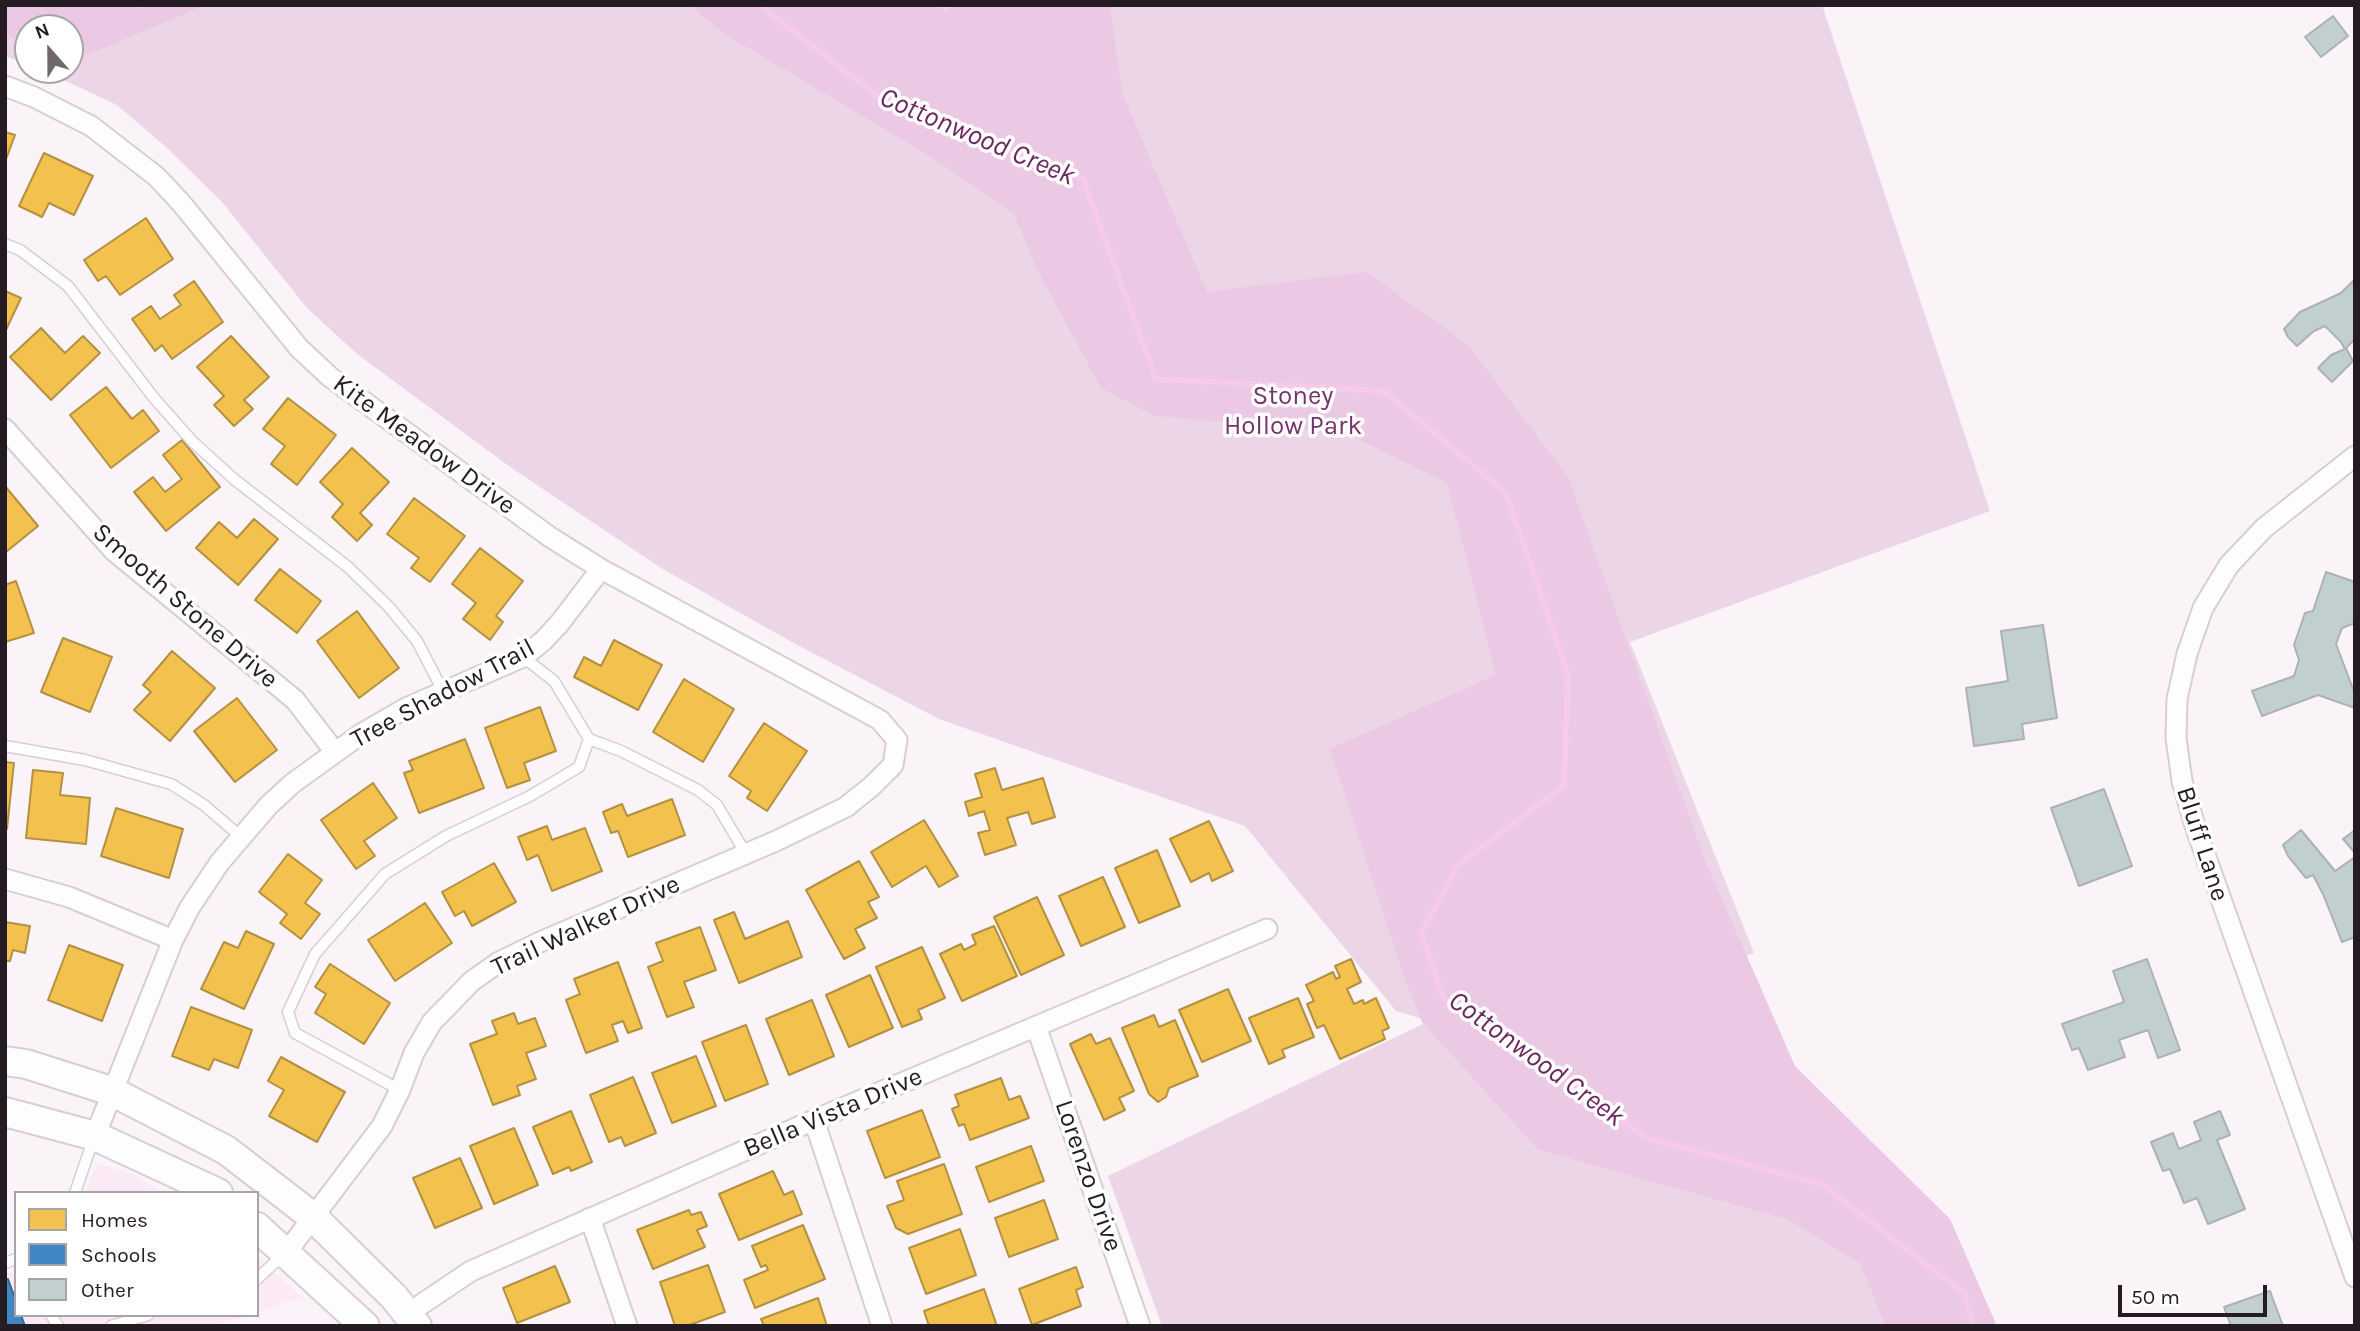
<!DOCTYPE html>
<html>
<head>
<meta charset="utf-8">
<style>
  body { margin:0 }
  #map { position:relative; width:2360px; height:1331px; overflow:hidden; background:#faf4f8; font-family:Karla,sans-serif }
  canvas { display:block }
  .frame { position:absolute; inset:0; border:7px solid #241c22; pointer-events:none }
  .legend { position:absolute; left:14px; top:1191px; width:245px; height:126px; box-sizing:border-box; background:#fff; border:2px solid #a7a4a7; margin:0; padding:9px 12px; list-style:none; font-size:21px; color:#241c22 }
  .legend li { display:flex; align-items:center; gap:14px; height:35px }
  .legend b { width:35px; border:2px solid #a7a4a7 }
  .north { position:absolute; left:14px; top:14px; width:70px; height:70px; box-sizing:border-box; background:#fff; border:2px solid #a7a4a7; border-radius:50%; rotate:339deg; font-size:19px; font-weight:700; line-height:28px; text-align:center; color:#241c22 }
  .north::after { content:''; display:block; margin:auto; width:24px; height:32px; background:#6f686d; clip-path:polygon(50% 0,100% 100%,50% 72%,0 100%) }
  .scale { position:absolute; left:2118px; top:1285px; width:149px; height:32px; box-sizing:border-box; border:4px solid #241c22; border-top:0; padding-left:9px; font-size:21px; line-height:24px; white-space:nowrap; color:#241c22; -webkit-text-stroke:5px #fff; paint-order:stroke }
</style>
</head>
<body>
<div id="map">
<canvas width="2360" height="1331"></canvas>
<div class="frame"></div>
<ul class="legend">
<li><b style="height:19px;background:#f2c14e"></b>Homes</li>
<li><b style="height:19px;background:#3f88c5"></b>Schools</li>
<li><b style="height:19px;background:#c1d0cf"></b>Other</li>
</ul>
<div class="north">N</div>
<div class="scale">50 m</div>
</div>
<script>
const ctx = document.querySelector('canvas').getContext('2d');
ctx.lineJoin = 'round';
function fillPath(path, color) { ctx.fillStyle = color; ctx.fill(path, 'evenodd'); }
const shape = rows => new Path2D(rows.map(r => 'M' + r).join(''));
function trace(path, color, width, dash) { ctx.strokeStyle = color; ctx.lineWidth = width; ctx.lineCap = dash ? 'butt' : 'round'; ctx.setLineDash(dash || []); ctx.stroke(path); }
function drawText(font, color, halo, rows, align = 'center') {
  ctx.font = font + ' Karla,sans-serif'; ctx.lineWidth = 7; ctx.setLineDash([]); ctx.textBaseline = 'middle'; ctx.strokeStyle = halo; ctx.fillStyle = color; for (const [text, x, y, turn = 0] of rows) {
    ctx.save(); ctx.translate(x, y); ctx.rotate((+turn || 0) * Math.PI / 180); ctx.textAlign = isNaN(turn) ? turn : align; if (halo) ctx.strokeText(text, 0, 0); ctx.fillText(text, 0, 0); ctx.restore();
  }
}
const built = shape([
  [97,1163,135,1175,163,1193,85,1193],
  [257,1257,302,1297,257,1312],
  [16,1268,16,1315,248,1315,217,1326,5,1326,5,1275]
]);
const green = shape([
  [5,5,1822,5,1990,511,1630,642,1754,953,1510,1045,1396,1011,1245,826,939,719,788,640,661,568,513,469,357,354,307,308,222,202,166,147,117,105,42,70,70,70,70,28,28,28,28,64,5,56],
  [1423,1024,1538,1150,1788,1220,1860,1264,1885,1326,1162,1326,1108,1176]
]);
const forest = shape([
  [5,5,205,5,87,55,70,51,70,28,28,28,28,42,13,38,5,34],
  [689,5,935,5,947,11,951,5,1110,5,1122,93,1207,292,1366,272,1468,345,1568,477,1706,863,1795,1066,1950,1219,1997,1326,1885,1326,1860,1264,1788,1220,1538,1150,1423,1024,1404,977,1330,749,1496,675,1447,483,1344,432,1155,416,1101,388,1038,271,1014,214,933,158,725,34]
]);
const homes = shape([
  [5,132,15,135,5,162,5,132],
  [44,153,93,176,74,215,49,203,42,217,19,206,44,153],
  [146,218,173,259,120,295,106,276,98,281,84,260,146,218],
  [194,281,223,322,172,359,162,345,155,351,132,319,151,306,160,319,181,305,174,295,194,281],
  [5,291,21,298,5,332,5,291],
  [41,328,65,353,83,336,100,353,51,400,10,357,41,328],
  [231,336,269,377,244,400,253,409,234,426,214,405,224,396,197,367,231,336],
  [106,387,132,419,143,410,159,431,111,468,70,415,106,387],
  [288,398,336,435,297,485,271,464,285,446,263,429,288,398],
  [182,440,220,487,166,531,134,492,153,477,165,492,182,479,163,455,182,440],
  [352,448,389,482,360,513,372,525,357,541,332,517,343,504,320,482,352,448],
  [5,486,38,526,6,552,5,551,5,486],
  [414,498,465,536,430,582,411,568,419,558,387,534,414,498],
  [254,519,278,539,238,585,196,548,219,522,237,538,254,519],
  [480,548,523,581,496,616,503,622,490,640,463,619,476,603,452,584,480,548],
  [280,569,321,601,297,633,255,600,280,569],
  [16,581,34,633,5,642,5,585,16,581],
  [357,611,399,668,359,698,317,641,357,611],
  [63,638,112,657,90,712,41,692,63,638],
  [614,640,662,665,638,710,574,677,584,657,601,666,614,640],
  [172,651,215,688,170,741,134,710,151,692,143,685,172,651],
  [684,679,734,709,703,762,653,732,684,679],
  [237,698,277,750,235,782,194,731,237,698],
  [540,707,556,751,524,763,530,780,507,788,485,728,540,707],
  [764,723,807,751,767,811,747,798,751,791,729,776,764,723],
  [465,739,484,788,419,813,404,773,413,770,409,761,465,739],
  [5,762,14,763,7,829,5,828,5,762],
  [995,768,1002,790,1043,778,1055,817,1032,824,1028,812,1007,818,1016,845,985,855,978,833,990,830,984,811,969,816,965,802,982,797,975,774,995,768],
  [33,770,63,773,60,795,90,798,86,844,26,838,33,770],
  [373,783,397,818,364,841,375,856,356,869,321,820,373,783],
  [672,799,685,835,628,857,618,831,611,833,603,812,622,804,627,816,672,799],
  [116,808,183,829,169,878,101,856,116,808],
  [924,820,958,876,939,887,926,866,892,887,871,852,924,820],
  [1209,821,1233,871,1212,881,1209,873,1191,882,1170,839,1209,821],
  [547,826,552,840,585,828,602,871,552,891,538,855,527,860,518,837,547,826],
  [1157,850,1180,906,1139,923,1115,868,1157,850],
  [288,854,322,880,305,903,320,914,301,939,280,923,287,914,259,892,288,854],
  [859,861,879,897,868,902,877,918,855,929,865,948,844,959,806,890,859,861],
  [494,863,516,902,472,926,464,911,455,916,442,892,494,863],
  [1103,877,1125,927,1081,946,1059,896,1103,877],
  [1037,897,1064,955,1021,975,994,917,1037,897],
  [425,903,452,943,395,981,368,940,425,903],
  [734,912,745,939,788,921,802,957,739,983,714,920,734,912],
  [5,922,30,926,25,953,13,950,10,961,5,961,5,922],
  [994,926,1017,976,962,1001,940,954,961,944,964,950,976,944,972,935,994,926],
  [700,927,716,970,684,982,694,1007,667,1017,648,967,663,961,656,943,700,927],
  [246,931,274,944,244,1009,201,989,224,942,238,948,246,931],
  [69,945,123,965,102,1021,48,1000,69,945],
  [922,947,945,998,918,1010,922,1019,902,1027,876,967,922,947],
  [1351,959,1361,982,1347,989,1354,1004,1363,1000,1364,1004,1376,998,1389,1028,1382,1031,1385,1039,1340,1059,1324,1025,1317,1028,1307,1004,1314,1001,1306,985,1333,972,1336,979,1340,977,1335,966,1351,959],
  [618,962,642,1028,628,1033,623,1021,612,1025,618,1041,586,1053,566,1000,580,994,574,979,618,962],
  [330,964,390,1003,364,1044,315,1013,326,994,315,987,330,964],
  [870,975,893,1028,849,1047,826,995,870,975],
  [1228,989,1251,1041,1202,1062,1179,1010,1228,989],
  [1298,998,1314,1037,1282,1050,1285,1057,1269,1064,1249,1018,1298,998],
  [812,1000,834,1056,789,1075,766,1019,812,1000],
  [191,1007,252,1030,238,1068,214,1059,209,1070,172,1056,191,1007],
  [514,1013,518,1024,535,1018,546,1046,526,1053,536,1079,517,1086,520,1095,493,1105,470,1044,497,1034,492,1021,514,1013],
  [1154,1015,1159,1027,1175,1020,1198,1076,1169,1088,1166,1097,1158,1102,1149,1094,1122,1028,1154,1015],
  [746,1025,768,1084,725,1101,702,1042,746,1025],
  [1091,1034,1096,1044,1110,1038,1134,1091,1119,1098,1125,1110,1104,1120,1070,1044,1091,1034],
  [696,1056,716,1106,672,1123,652,1073,696,1056],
  [281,1057,345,1092,317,1142,269,1116,284,1090,268,1081,281,1057],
  [633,1077,656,1133,625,1146,621,1137,609,1142,590,1095,633,1077],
  [1001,1078,1009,1100,1020,1096,1029,1118,970,1140,964,1124,959,1126,952,1109,959,1106,955,1095,1001,1078],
  [922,1110,940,1157,885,1178,867,1131,922,1110],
  [571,1111,592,1162,571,1171,569,1167,553,1174,533,1127,571,1111],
  [514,1128,538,1185,494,1204,470,1146,514,1128],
  [1031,1146,1044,1181,989,1202,976,1167,1031,1146],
  [460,1158,482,1208,435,1228,413,1178,460,1158],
  [944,1164,962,1214,908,1234,896,1228,887,1206,904,1200,897,1181,944,1164],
  [773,1171,784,1195,793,1191,802,1214,739,1240,719,1194,773,1171],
  [1044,1200,1058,1239,1009,1257,995,1218,1044,1200],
  [689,1210,691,1215,701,1212,707,1226,697,1230,705,1247,653,1269,637,1230,689,1210],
  [803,1225,825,1279,755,1308,744,1280,768,1270,766,1265,761,1267,752,1246,803,1225],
  [960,1229,976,1275,926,1294,909,1248,960,1229],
  [708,1265,725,1312,687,1326,675,1326,660,1282,708,1265],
  [555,1266,570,1302,517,1323,503,1288,555,1266],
  [1076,1267,1083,1287,1076,1290,1081,1306,1032,1325,1019,1289,1076,1267],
  [984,1289,997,1326,929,1326,924,1311,984,1289],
  [818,1298,827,1326,764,1326,761,1319,818,1298]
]);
const schools = shape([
  [8,1279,16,1301,16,1315,21,1315,25,1326,5,1326,5,1280,8,1279]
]);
const stream = shape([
  [139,5,145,5],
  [759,5,888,104,1083,179,1156,379,1384,391,1506,493,1568,674,1564,786,1459,864,1421,933,1444,999,1647,1138,1821,1184,1964,1293,1973,1326]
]);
const building = shape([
  [2333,16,2348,36,2321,57,2305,37,2333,16],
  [2355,279,2355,339,2346,348,2353,361,2332,382,2318,368,2331,355,2345,349,2341,342,2325,326,2314,331,2297,346,2288,337,2284,329,2300,312,2341,293,2355,279],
  [2326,572,2355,582,2355,623,2342,628,2336,644,2355,694,2355,708,2318,695,2262,716,2252,691,2294,676,2299,660,2294,645,2305,613,2313,611,2326,572],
  [2043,625,2057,718,2022,724,2024,739,1974,746,1966,688,2008,681,2001,631,2043,625],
  [2104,789,2132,866,2079,886,2051,808,2104,789],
  [2301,830,2335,871,2355,857,2355,937,2342,942,2323,894,2313,875,2306,878,2288,856,2283,845,2301,830],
  [2355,830,2355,853,2343,839,2355,830],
  [2147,959,2180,1050,2158,1058,2148,1030,2119,1040,2125,1057,2088,1070,2079,1048,2072,1050,2062,1024,2124,1002,2113,971,2147,959],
  [2220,1111,2230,1135,2217,1140,2245,1209,2208,1224,2197,1198,2184,1203,2170,1169,2163,1171,2151,1142,2173,1133,2179,1149,2201,1140,2194,1122,2220,1111],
  [2270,1291,2283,1326,2231,1326,2224,1307,2270,1291]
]);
const lane = shape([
  [5,244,20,250,68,286,154,398,193,442,235,480,348,567,389,607,417,641,444,693],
  [589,739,621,751,698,790,717,805,746,854],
  [5,746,85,760,171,784,204,805,241,837],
  [400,1090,295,1033,288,1012,315,954,385,874,446,836,530,796,579,767,589,739,554,681,523,657],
  [75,1193,94,1137],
  [5,1263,16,1259],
  [257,1279,283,1255],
  [51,1315,58,1326],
  [111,1326,148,1315]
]);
const street = shape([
  [5,86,34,97,91,126,157,177,182,204,299,348,330,377,550,537,601,569,880,720,897,740,893,765,872,786,846,807,776,841,540,942,499,962,472,981,432,1022,414,1053,400,1090,382,1126,286,1253],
  [5,429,114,551,295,700,335,752],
  [2355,456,2264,528,2229,565,2203,608,2187,654,2177,699,2176,738,2182,781,2195,826,2355,1277],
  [5,879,69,897,173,940],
  [1036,1026,1140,1326],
  [814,1120,882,1326],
  [95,1136,173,940,190,907,220,862,269,805,293,783,361,734,406,708,523,657,543,641,559,624,601,569],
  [590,1218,627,1326],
  [407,1314,471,1271,814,1120,1267,929]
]);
const secondary = shape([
  [5,1061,26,1064,111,1091,226,1150,313,1217,394,1297,417,1326],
  [5,1112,95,1136,218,1193],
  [257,1227,365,1326]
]);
const parkNames = [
  ["Stoney",1293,397],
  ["Hollow Park",1293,427]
];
const streetNames = [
  ["Kite Meadow Drive",424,445,36],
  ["Smooth Stone Drive",185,606,41],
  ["Tree Shadow Trail",443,694,-28],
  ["Bluff Lane",2202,844,72],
  ["Trail Walker Drive",586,926,-25],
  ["Bella Vista Drive",833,1113,-23],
  ["Lorenzo Drive",1088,1176,71]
];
const waterNames = [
  ["Cottonwood Creek",977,137,23],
  ["Cottonwood Creek",1536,1059,36]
];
fillPath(built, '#fbeaf6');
fillPath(green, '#ebd5e6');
fillPath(forest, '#ebc8e3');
fillPath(homes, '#f2c14e');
trace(homes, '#b49041', 2);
fillPath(schools, '#3f88c5');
trace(schools, '#376894', 2);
trace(stream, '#f5caeb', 6);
fillPath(building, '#c1d0cf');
trace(building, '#aeb1b2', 2);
trace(lane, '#d6ced4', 13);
trace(street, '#d6ced4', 23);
trace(secondary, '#d6ced4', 32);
trace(lane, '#fefdfe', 10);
trace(street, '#fefdfe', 19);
trace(secondary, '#fefdfe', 28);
drawText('26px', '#76326a', '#fff', parkNames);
drawText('26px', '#241c22', '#fff', streetNames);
drawText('italic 28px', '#6b2860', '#fff', waterNames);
</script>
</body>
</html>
